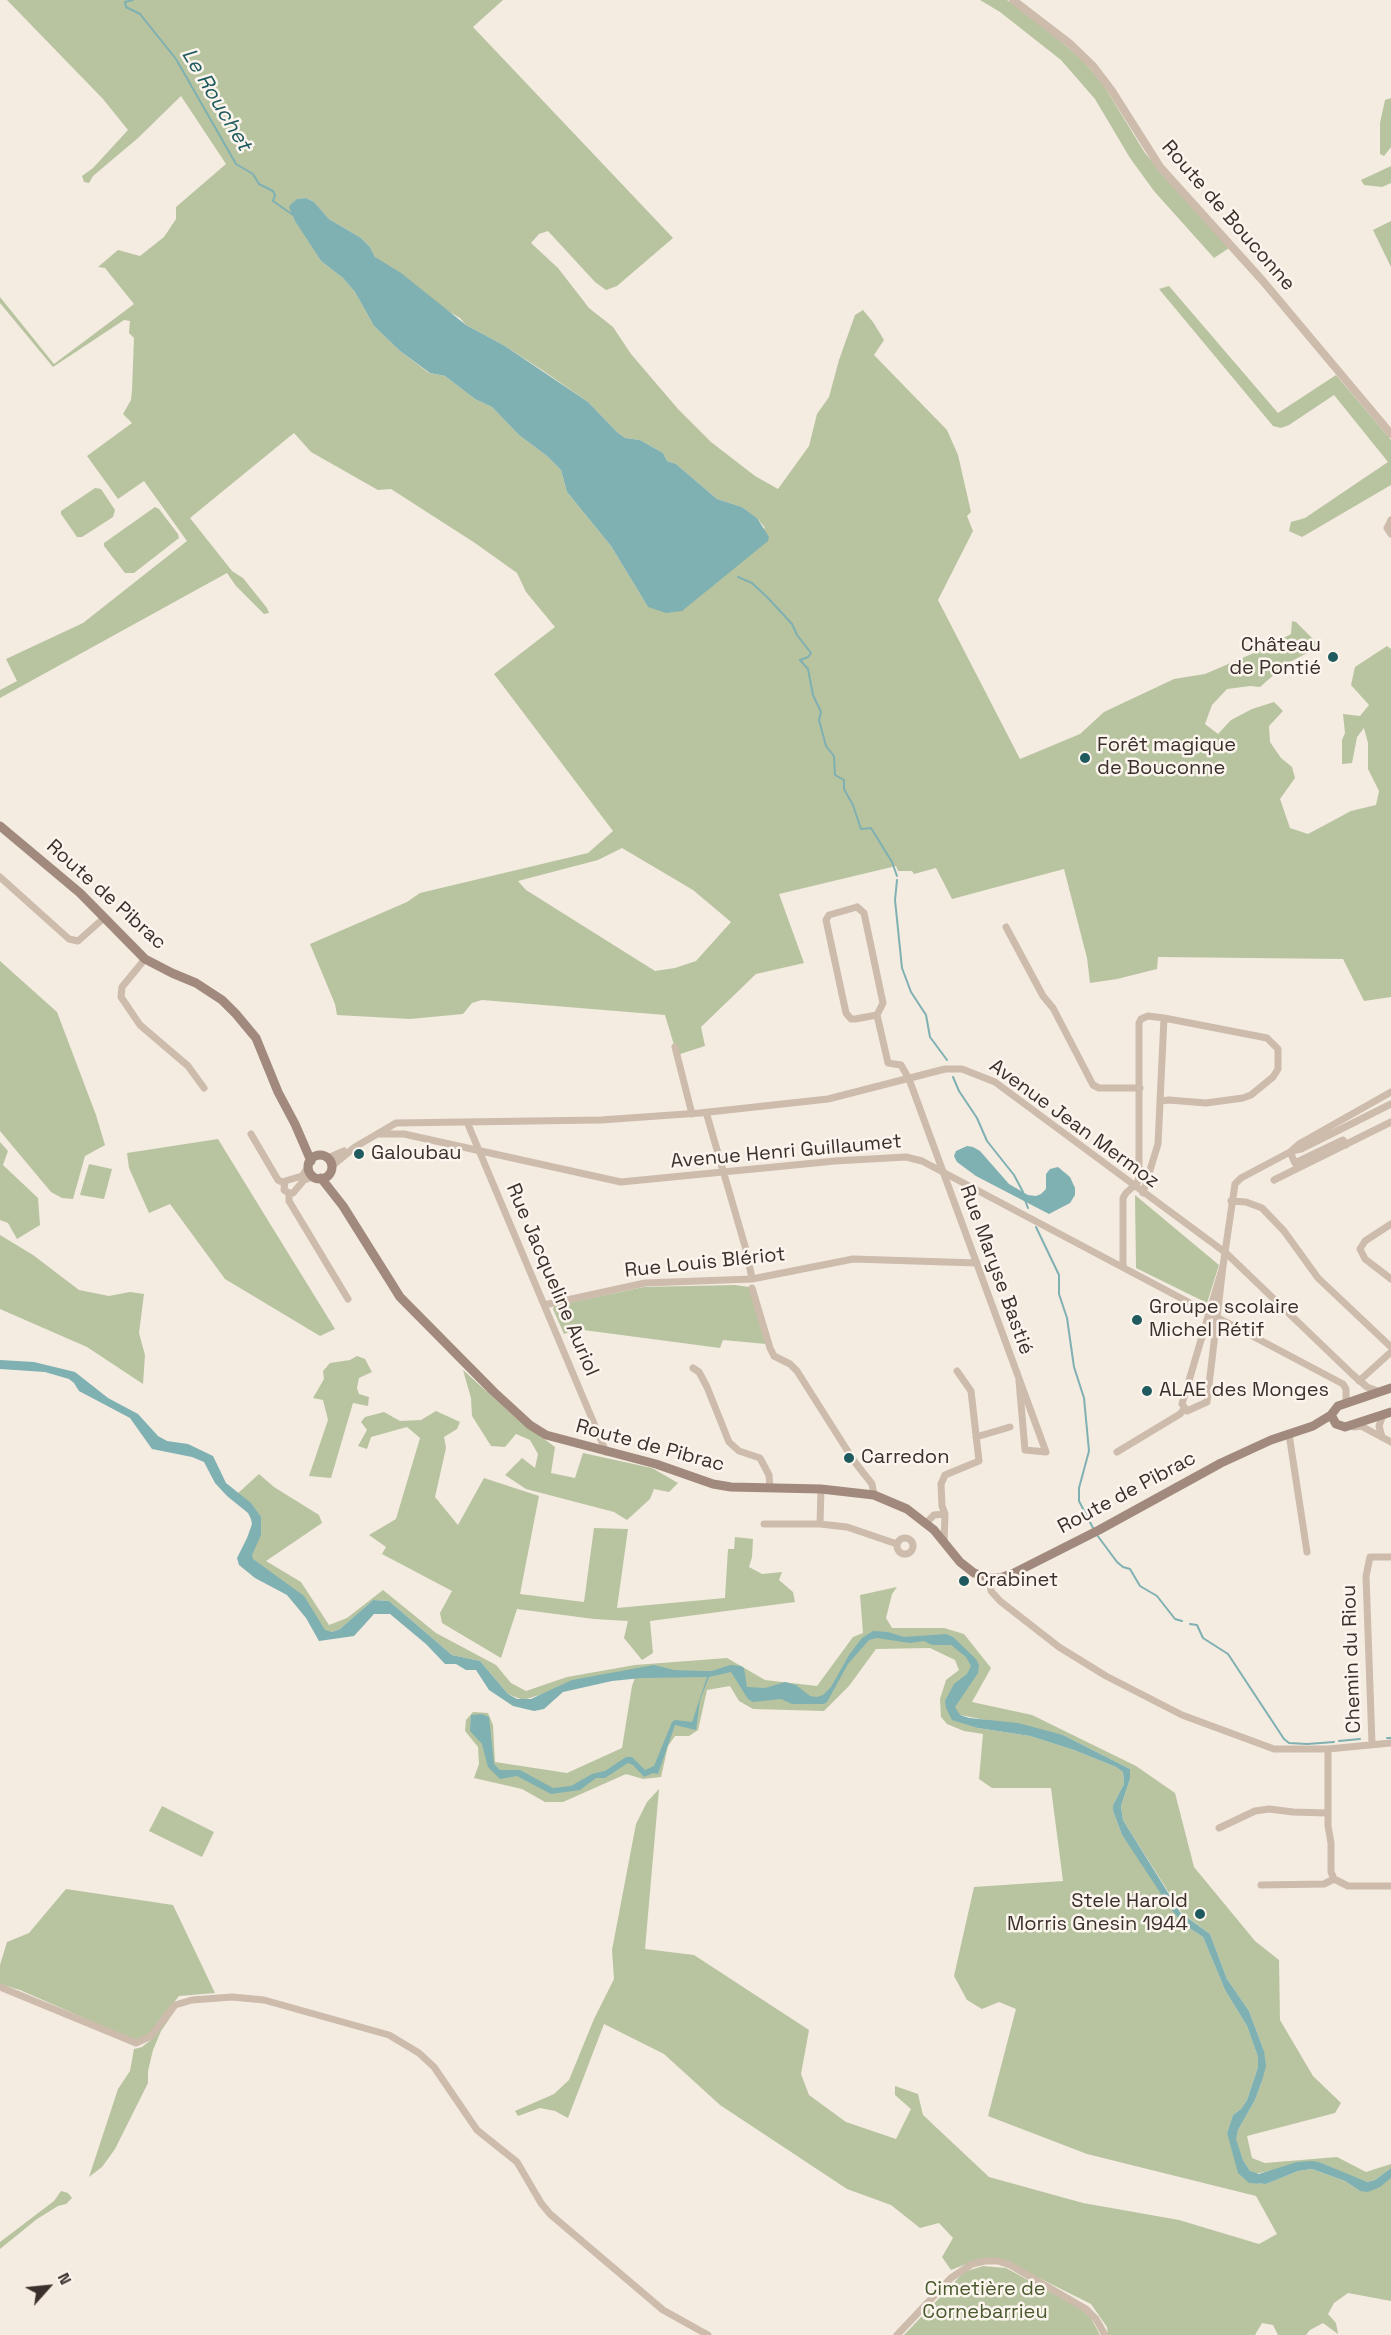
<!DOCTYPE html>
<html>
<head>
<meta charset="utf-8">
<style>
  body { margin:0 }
  #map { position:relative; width:1391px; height:2335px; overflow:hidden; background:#f4ebe1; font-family:"Space Grotesk",sans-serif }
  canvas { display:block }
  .north { position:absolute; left:18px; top:2257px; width:60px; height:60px; -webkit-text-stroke:4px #fbf5ee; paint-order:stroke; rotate:63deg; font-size:16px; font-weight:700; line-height:24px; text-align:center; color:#3b302b }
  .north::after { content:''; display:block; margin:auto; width:21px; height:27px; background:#3b302b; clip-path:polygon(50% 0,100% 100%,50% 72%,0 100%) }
</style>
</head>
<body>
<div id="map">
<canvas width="1391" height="2335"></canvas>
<div class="north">N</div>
</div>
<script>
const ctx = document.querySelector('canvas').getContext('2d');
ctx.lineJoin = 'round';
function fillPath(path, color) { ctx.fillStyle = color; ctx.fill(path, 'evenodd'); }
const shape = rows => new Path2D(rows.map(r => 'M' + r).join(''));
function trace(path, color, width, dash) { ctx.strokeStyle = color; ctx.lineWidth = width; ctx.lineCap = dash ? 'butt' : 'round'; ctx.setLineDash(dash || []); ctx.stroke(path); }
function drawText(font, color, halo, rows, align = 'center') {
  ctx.font = font + ' "Space Grotesk",sans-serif'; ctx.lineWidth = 5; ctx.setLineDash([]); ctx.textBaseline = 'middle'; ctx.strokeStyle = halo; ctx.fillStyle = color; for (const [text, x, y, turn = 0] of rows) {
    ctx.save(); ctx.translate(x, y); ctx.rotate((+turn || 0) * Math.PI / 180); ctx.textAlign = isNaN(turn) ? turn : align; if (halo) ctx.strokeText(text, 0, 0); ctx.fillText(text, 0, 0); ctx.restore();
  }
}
const green = shape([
  [7,0,503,0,473,27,673,238,617,286,606,290,595,282,548,231,539,234,531,243,558,268,589,308,613,327,631,354,678,409,711,442,755,476,778,489,809,446,817,414,829,397,839,360,855,315,863,310,873,322,884,340,874,355,947,430,958,455,971,512,967,516,973,531,938,600,1020,759,1080,734,1104,712,1174,679,1205,674,1261,650,1291,634,1292,621,1296,622,1316,642,1317,651,1311,651,1286,664,1260,687,1250,686,1227,689,1212,705,1205,724,1218,734,1231,720,1252,709,1274,702,1283,711,1269,726,1270,742,1281,758,1292,767,1295,778,1280,799,1290,828,1308,834,1351,811,1376,805,1379,791,1368,769,1368,743,1364,728,1357,737,1352,763,1342,764,1342,740,1345,733,1343,714,1360,716,1369,705,1351,685,1355,667,1387,646,1391,649,1391,997,1364,1001,1343,959,1158,957,1157,969,1117,979,1090,983,1087,958,1064,869,952,899,936,868,914,874,912,871,898,871,896,866,779,894,804,963,756,974,701,1027,705,1046,677,1055,665,1015,482,1000,472,1003,463,1014,410,1019,337,1015,335,1004,310,944,407,902,420,893,588,853,613,831,494,674,555,627,526,592,517,573,475,543,391,489,378,490,311,452,294,433,190,518,232,571,243,578,267,608,269,613,264,614,236,586,227,573,0,698,0,690,17,681,6,659,83,623,187,541,144,481,118,499,87,456,132,423,123,414,131,400,132,390,134,338,129,333,130,321,124,320,53,367,0,303,0,297,54,364,134,304,105,268,98,267,118,250,140,256,164,237,176,219,176,207,226,164,181,96,138,138,93,176,89,183,84,182,82,176,93,168,128,130,103,99],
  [306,198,314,202,329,219,361,238,370,247,375,257,446,310,460,318,466,325,505,346,542,370,588,402,617,432,625,438,640,440,663,453,667,461,676,464,717,499,742,507,757,518,765,528,648,607,611,546,567,492,561,470,547,456,519,435,492,407,475,399,445,376,429,373,400,351,374,326,355,292,343,278,321,261,293,217,291,204,298,199],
  [622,848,693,890,731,922,696,961,675,968,655,971,526,890,518,881,598,860],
  [980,0,1007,0,1050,32,1082,60,1101,81,1145,153,1163,175,1229,248,1214,258,1154,191,1130,158,1095,99,1061,60,1000,12],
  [1391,98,1391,147,1384,156,1380,154,1380,123,1385,100],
  [1391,166,1391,183,1382,187,1364,185,1361,180],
  [1391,221,1391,267,1373,230],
  [1169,286,1278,413,1336,375,1391,440,1391,485,1302,537,1289,531,1291,522,1305,518,1388,462,1334,395,1289,425,1281,428,1273,426,1159,289],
  [95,488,101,489,115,510,113,517,82,537,77,537,61,514,61,511],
  [155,507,159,509,178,534,179,538,134,573,125,573,104,546,104,543],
  [0,961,57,1012,96,1115,105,1145,85,1156,73,1199,62,1198,51,1192,0,1131],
  [218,1139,272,1227,335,1329,320,1336,225,1279,170,1204,149,1213,129,1168,127,1153],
  [0,1142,8,1151,3,1165,38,1198,40,1225,17,1239,8,1223,0,1220],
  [89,1164,112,1169,104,1199,80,1195],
  [1135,1195,1219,1265,1207,1303,1136,1268],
  [0,1235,33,1255,79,1290,109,1296,130,1292,144,1294,139,1333,145,1355,143,1384,87,1347,0,1309],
  [735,1285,749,1287,766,1344,723,1340,720,1348,576,1329,564,1334,553,1309,554,1306,644,1287],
  [357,1356,365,1359,372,1372,359,1378,357,1388,359,1394,369,1397,368,1406,353,1403,331,1478,309,1476,328,1420,323,1400,313,1398,324,1379,323,1371,330,1363,350,1360],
  [463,1370,517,1419,555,1447,551,1473,575,1478,583,1453,652,1468,678,1483,669,1492,654,1489,650,1499,627,1520,614,1512,526,1489,505,1475,522,1458,535,1468,538,1454,530,1440,516,1434,505,1447,491,1446,472,1416,471,1398],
  [436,1411,460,1422,457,1429,444,1437,446,1448,435,1497,458,1525,484,1478,539,1496,520,1594,584,1602,594,1528,628,1529,617,1608,725,1598,728,1549,734,1549,735,1537,753,1539,752,1557,749,1567,762,1574,782,1572,779,1580,793,1592,795,1602,650,1621,653,1653,642,1660,624,1638,628,1621,594,1619,517,1609,501,1658,442,1623,440,1613,452,1591,382,1554,386,1547,369,1535,396,1519,420,1438,407,1427,371,1437,367,1449,358,1446,367,1430,361,1422,365,1417,384,1412,400,1421,421,1420],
  [259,1474,274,1487,319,1515,322,1523,266,1561,301,1582,329,1625,347,1618,383,1590,436,1633,496,1665,511,1683,526,1691,567,1677,635,1665,727,1658,765,1680,817,1686,853,1637,863,1633,860,1595,897,1587,892,1594,886,1618,892,1628,944,1628,964,1634,991,1668,972,1702,1032,1715,1136,1766,1175,1793,1194,1867,1255,1941,1279,1960,1280,2020,1313,2076,1341,2103,1335,2113,1247,2136,1252,2158,1265,2163,1337,2157,1366,2172,1391,2164,1391,2168,1375,2180,1367,2182,1357,2179,1319,2162,1254,2174,1250,2171,1243,2160,1235,2139,1238,2130,1255,2100,1262,2081,1264,2051,1249,2011,1227,1979,1210,1934,1181,1912,1123,1820,1121,1806,1130,1779,1130,1769,1063,1735,960,1715,978,1728,1030,1736,1074,1750,1116,1767,1123,1772,1124,1784,1113,1805,1113,1811,1122,1835,1183,1924,1203,1937,1225,1990,1247,2026,1258,2057,1258,2067,1247,2100,1241,2109,1233,2115,1227,2133,1238,2169,1259,2184,1266,2184,1298,2171,1312,2169,1345,2181,1360,2191,1391,2178,1391,2301,1348,2293,1334,2303,1328,2314,1336,2323,1338,2334,1323,2323,1310,2330,1306,2335,1278,2335,1273,2325,1262,2323,1255,2335,1108,2335,1107,2327,1091,2304,1009,2263,991,2258,976,2260,951,2270,942,2257,953,2238,939,2223,920,2228,891,2205,847,2189,720,2105,664,2054,604,2024,568,2118,555,2111,540,2108,518,2116,515,2111,554,2094,569,2080,594,2019,614,1979,612,1950,636,1824,647,1802,659,1789,645,1949,694,1955,809,2030,801,2074,809,2095,846,2122,896,2139,911,2109,895,2095,895,2086,918,2094,923,2115,989,2177,1083,2203,1179,2220,1259,2244,1277,2234,1256,2196,1087,2154,988,2116,1016,2009,999,2002,982,2009,967,2000,954,1976,974,1887,1063,1881,1051,1788,992,1788,979,1779,983,1734,964,1731,947,1724,941,1717,940,1699,946,1680,959,1670,955,1660,930,1648,876,1649,849,1686,824,1711,753,1709,739,1701,730,1686,707,1690,698,1730,689,1736,675,1736,668,1746,661,1777,643,1779,626,1774,563,1802,545,1802,522,1789,474,1778,479,1764,478,1747,465,1731,466,1720,473,1712,488,1713,493,1725,495,1762,567,1773,622,1748,632,1686,638,1669,602,1676,523,1700,508,1694,480,1661,452,1655,389,1601,373,1600,340,1629,332,1632,322,1631,298,1596,253,1563,248,1553,257,1525,237,1494],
  [162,1806,214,1832,202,1857,149,1831],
  [66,1889,173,1905,215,1993,179,1996,152,2031,144,2037,134,2040,20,1990,0,1984,0,1965,7,1942,29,1933],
  [171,2011,174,2012,161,2031,153,2050,148,2071,148,2083,115,2149,102,2167,89,2177,118,2089,130,2071,134,2049,142,2047,152,2039],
  [61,2191,68,2193,72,2198,66,2204,58,2206,37,2219,0,2249,0,2242,54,2201],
  [983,2266,1006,2268,1081,2309,1091,2318,1100,2335,904,2335,964,2272]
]);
const water = shape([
  [306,198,314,202,329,219,361,238,370,247,375,257,401,273,466,325,505,346,588,402,617,432,625,438,640,440,663,453,667,461,676,464,717,499,742,507,757,518,769,537,768,541,682,611,666,613,648,607,611,546,567,492,561,470,547,456,519,435,492,407,475,399,445,376,430,373,400,351,374,326,355,292,343,278,321,261,295,221,289,207,291,204,297,199],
  [967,1146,973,1147,980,1151,1009,1184,1028,1195,1036,1196,1041,1194,1046,1189,1046,1174,1050,1169,1058,1167,1070,1177,1075,1188,1075,1195,1070,1203,1049,1214,976,1176,957,1162,954,1156,956,1151],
  [0,1360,34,1362,75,1372,108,1398,138,1414,158,1436,167,1441,188,1444,213,1456,226,1483,251,1503,261,1517,261,1535,252,1555,253,1559,304,1596,325,1630,332,1632,340,1629,373,1600,389,1601,452,1655,480,1661,508,1694,517,1699,531,1699,572,1680,654,1665,674,1670,702,1671,712,1671,730,1665,741,1666,744,1668,747,1687,765,1688,785,1682,796,1685,810,1696,817,1697,823,1695,831,1687,849,1655,862,1638,873,1631,888,1632,904,1637,946,1634,953,1637,976,1659,979,1665,978,1673,955,1707,960,1715,969,1718,1018,1723,1063,1735,1130,1769,1130,1779,1121,1806,1123,1820,1180,1912,1210,1934,1227,1979,1249,2011,1264,2051,1266,2066,1262,2081,1255,2100,1238,2130,1236,2139,1243,2160,1250,2171,1259,2174,1297,2162,1311,2161,1319,2162,1367,2182,1375,2180,1391,2168,1391,2178,1380,2187,1368,2192,1360,2191,1345,2181,1312,2169,1298,2171,1266,2184,1249,2183,1238,2173,1227,2133,1233,2115,1241,2109,1247,2100,1258,2067,1258,2057,1247,2026,1225,1990,1203,1937,1183,1924,1171,1909,1122,1835,1113,1811,1113,1805,1124,1784,1123,1772,1116,1767,1074,1750,1030,1736,978,1728,952,1720,946,1708,945,1701,954,1684,967,1674,971,1666,966,1657,951,1645,932,1645,924,1641,910,1643,877,1638,869,1640,848,1664,827,1702,824,1704,792,1704,781,1699,753,1702,748,1699,731,1672,709,1677,700,1700,696,1730,675,1725,658,1774,653,1773,644,1777,633,1765,628,1763,605,1778,596,1778,580,1790,551,1794,517,1776,500,1779,488,1767,482,1744,470,1731,471,1715,482,1714,489,1717,494,1764,500,1770,520,1770,553,1788,571,1786,592,1774,605,1771,626,1757,632,1757,645,1770,654,1766,672,1722,675,1720,692,1722,707,1677,641,1678,612,1681,563,1692,544,1709,534,1711,513,1706,489,1690,476,1670,466,1670,456,1664,445,1664,426,1644,390,1614,374,1614,354,1636,319,1641,306,1618,287,1595,255,1578,239,1565,237,1558,247,1538,252,1524,251,1519,248,1513,227,1496,215,1483,204,1462,192,1457,152,1449,130,1418,79,1391,74,1383,69,1379,45,1372,0,1369]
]);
const stream = shape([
  [133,0,125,2,126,7,140,14,176,59,236,164,253,174,259,184,273,191,275,195,273,201,293,215],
  [738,577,752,583,768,598,792,624,797,635,811,653,808,657,800,660,808,669,813,695,821,712,819,720,826,746,834,756,835,775,844,780,844,789,853,805,861,829,871,828,892,862,897,876],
  [897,880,895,900,902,968,911,992,926,1015,930,1037,947,1060],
  [953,1077,959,1091,977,1118,987,1141,1014,1175,1023,1192],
  [1025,1200,1028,1208],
  [1036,1227,1059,1275,1059,1294,1067,1318,1074,1367,1084,1398,1089,1451,1079,1488,1079,1501,1093,1528],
  [1097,1535,1117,1562,1123,1567,1130,1569,1140,1586,1157,1596,1175,1619,1182,1621],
  [1190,1624,1197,1625,1203,1638,1228,1654,1284,1739,1289,1743,1307,1744,1334,1742],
  [1387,1738,1391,1738],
  [1339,1741,1360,1739]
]);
const minor = shape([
  [1391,520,1387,528,1391,534],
  [0,877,69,939,78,941,104,918],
  [857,907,864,913,883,1003,877,1015,855,1019,851,1019,846,1013,826,920,829,915,857,907],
  [1006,927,1043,996,1053,1008,1093,1085,1099,1088,1140,1088],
  [145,959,122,987,121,997,140,1025,188,1066,204,1088],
  [877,1015,888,1063,901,1065,909,1079,1046,1452,1025,1450,1019,1381],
  [675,1047,692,1114],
  [1160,1101,1169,1100,1206,1103,1243,1098,1251,1095,1273,1077,1278,1069,1278,1049,1267,1038,1164,1018],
  [706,1112,747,1253,752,1279],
  [467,1122,606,1452],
  [251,1134,278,1180,284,1183],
  [377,1134,404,1134,621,1182,835,1161,906,1157,922,1161,1343,1384,1346,1389,1346,1404],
  [1292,1151,1301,1149,1391,1104],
  [1290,1152,1295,1163,1343,1140,1346,1145],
  [328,1158,344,1151],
  [309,1166,302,1176,285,1181,284,1190,289,1193,293,1193,304,1180,314,1177],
  [332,1166,355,1147,396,1123,601,1120,700,1113,828,1099,945,1069,962,1069,995,1082,1226,1253,1352,1374,1367,1387,1380,1392],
  [1274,1180,1391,1122],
  [289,1193,289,1201,348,1299],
  [1231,1201,1246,1202,1262,1208,1284,1231,1318,1278,1391,1347],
  [1391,1224,1365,1241,1360,1249,1365,1259,1391,1279],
  [1223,1266,1182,1404,1187,1411,1207,1402,1223,1266,1235,1184,1241,1178,1290,1152,1299,1144,1391,1092],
  [1123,1267,1123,1198,1126,1193,1137,1183,1139,1178,1139,1023,1141,1019,1148,1016,1164,1018,1158,1144,1143,1193],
  [752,1288,770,1348,774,1356,790,1364,797,1371,854,1461,872,1484,874,1495],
  [544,1305,645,1283,752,1279,853,1259,977,1263],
  [693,1368,699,1372,707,1387,729,1442,739,1451,760,1458,769,1475,770,1488],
  [1359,1381,1391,1352],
  [1354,1427,1361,1426,1391,1442],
  [1289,1434,1307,1552],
  [976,1437,1010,1427],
  [1382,1437,1379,1426,1383,1415],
  [1117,1452,1180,1414,1185,1408],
  [926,1523,934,1515,945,1514],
  [764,1524,820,1524,821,1489],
  [820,1524,847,1527,897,1544],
  '897 1546a8 8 0 1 1 16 0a8 8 0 1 1-16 0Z',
  [944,1542,945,1514,942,1506,941,1484,945,1475,979,1461,971,1391,957,1371],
  [990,1578,991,1591,1000,1601,1059,1647,1106,1676,1182,1715,1274,1749,1328,1749,1391,1743],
  [1372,1744,1366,1576,1370,1557,1391,1557],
  [1328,1749,1328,1826,1331,1843,1331,1872,1334,1879,1348,1886,1391,1886],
  [1219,1828,1255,1811,1269,1809,1293,1812,1327,1813],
  [1261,1885,1324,1884,1334,1879],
  [0,1987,136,2043,151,2036,175,2005,192,2000,232,1997,264,2000,389,2035,419,2053,434,2067,477,2130,517,2162,541,2203,550,2214,663,2310,708,2335],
  [897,2335,951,2278,972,2264,985,2261,998,2261,1010,2265,1086,2309,1096,2319,1105,2335]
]);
const tertiary = shape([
  [1013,0,1069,43,1093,66,1112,91,1160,167,1262,280,1391,434]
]);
const secondary = shape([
  [0,826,80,893,145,959,172,973,196,983,222,1000,236,1014,256,1038,278,1092,295,1124,311,1161],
  '308 1167a12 12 0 1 1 24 0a12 12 0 1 1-24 0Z',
  [321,1178,343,1206,400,1297,494,1392,530,1425,546,1435,656,1464,713,1484,731,1487,821,1489,874,1495,907,1509,934,1530,960,1562,974,1573,990,1578,1000,1578,1014,1573,1099,1530,1221,1463,1271,1440,1313,1426,1331,1415,1338,1406,1391,1388],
  [1331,1415,1336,1424,1345,1427,1391,1412]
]);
const markers = [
  [1333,657,6,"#1f5a5e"],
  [1085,758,6,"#1f5a5e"],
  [359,1154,6,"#1f5a5e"],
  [1137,1320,6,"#1f5a5e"],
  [1147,1391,6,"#1f5a5e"],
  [849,1458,6,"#1f5a5e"],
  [964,1581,6,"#1f5a5e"],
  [1200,1914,6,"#1f5a5e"]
];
const streetNames = [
  ["Route de Bouconne",1228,216,49],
  ["Route de Pibrac",106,895,42],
  ["Avenue Jean Mermoz",1074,1124,36],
  ["Avenue Henri Guillaumet",786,1152,-5],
  ["Rue Louis Blériot",705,1263,-6],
  ["Rue Maryse Bastié",996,1270,70],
  ["Rue Jacqueline Auriol",552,1280,67],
  ["Route de Pibrac",650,1446,15],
  ["Route de Pibrac",1127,1493,-28],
  ["Chemin du Riou",1352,1659,-92]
];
const poiNames = [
  ["Château",1321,646,"right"],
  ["de Pontié",1321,669,"right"],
  ["Forêt magique",1097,746],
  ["de Bouconne",1097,769],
  ["Galoubau",371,1154],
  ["Groupe scolaire",1149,1308],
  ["Michel Rétif",1149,1331],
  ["ALAE des Monges",1159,1391],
  ["Carredon",861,1458],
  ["Crabinet",976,1581],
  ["Stele Harold",1188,1902,"right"],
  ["Morris Gnesin 1944",1188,1925,"right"]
];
const parkNames = [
  ["Cimetière de",985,2290],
  ["Cornebarrieu",985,2313]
];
const waterNames = [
  ["Le Rouchet",216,100,59]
];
fillPath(green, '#b8c4a0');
fillPath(water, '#7fb0b2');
trace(stream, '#7fb0b2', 2);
trace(minor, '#cdbbac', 7);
trace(tertiary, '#cdbbac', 8);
trace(secondary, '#a18a7d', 9);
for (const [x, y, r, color] of markers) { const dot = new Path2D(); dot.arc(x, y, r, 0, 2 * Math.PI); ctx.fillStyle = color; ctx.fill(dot); trace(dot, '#fbf5ee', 2); }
drawText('20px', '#3b302b', '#fbf5ee', streetNames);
drawText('20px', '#3b302b', '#fbf5ee', poiNames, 'left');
drawText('20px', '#4a5a2e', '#fbf5ee', parkNames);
drawText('italic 21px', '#1f5a5e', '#fbf5ee', waterNames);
</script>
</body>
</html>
